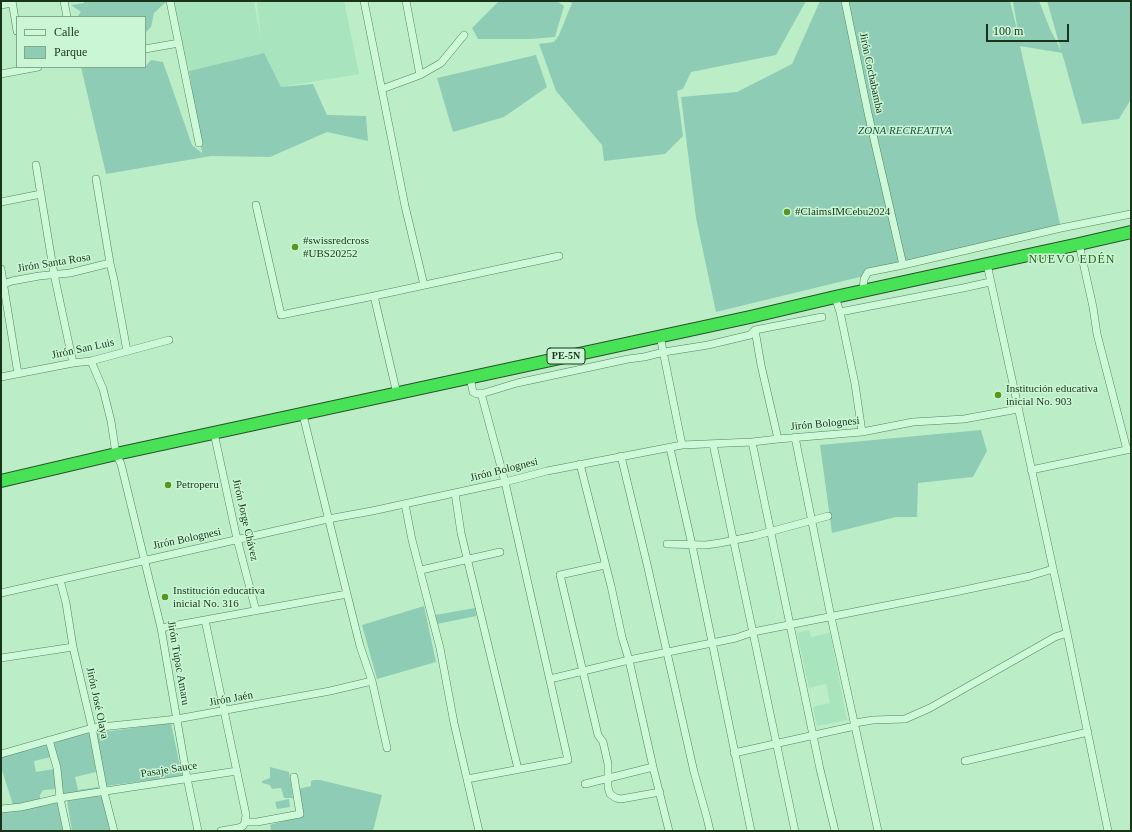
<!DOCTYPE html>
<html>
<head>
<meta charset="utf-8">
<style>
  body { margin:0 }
  #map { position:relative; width:1132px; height:832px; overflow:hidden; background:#bbeec7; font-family:"Times New Roman",serif }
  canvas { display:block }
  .frame { position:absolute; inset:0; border:2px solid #1a341a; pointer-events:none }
  .legend { position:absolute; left:16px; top:16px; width:130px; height:52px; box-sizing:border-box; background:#caf6d5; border:1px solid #84a88a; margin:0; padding:5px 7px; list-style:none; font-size:12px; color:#1a341a }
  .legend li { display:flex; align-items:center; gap:8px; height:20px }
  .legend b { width:20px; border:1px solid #84a88a }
  .scale { position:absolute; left:986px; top:24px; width:83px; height:18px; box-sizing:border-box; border:2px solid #1a341a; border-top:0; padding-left:5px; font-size:12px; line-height:14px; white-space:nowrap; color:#1a341a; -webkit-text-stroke:3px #caf6d5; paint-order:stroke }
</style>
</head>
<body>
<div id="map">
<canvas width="1132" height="832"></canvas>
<div class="frame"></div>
<ul class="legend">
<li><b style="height:5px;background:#cef9d8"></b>Calle</li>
<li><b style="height:11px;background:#8fccb6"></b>Parque</li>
</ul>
<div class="scale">100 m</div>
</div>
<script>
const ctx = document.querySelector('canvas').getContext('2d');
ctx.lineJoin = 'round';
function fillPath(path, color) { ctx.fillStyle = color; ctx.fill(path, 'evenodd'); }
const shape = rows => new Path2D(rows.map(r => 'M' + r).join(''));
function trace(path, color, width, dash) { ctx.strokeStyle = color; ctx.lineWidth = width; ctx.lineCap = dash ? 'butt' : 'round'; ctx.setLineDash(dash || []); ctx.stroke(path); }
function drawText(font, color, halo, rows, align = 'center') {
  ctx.font = font + ' "Times New Roman",serif'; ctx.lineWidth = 3; ctx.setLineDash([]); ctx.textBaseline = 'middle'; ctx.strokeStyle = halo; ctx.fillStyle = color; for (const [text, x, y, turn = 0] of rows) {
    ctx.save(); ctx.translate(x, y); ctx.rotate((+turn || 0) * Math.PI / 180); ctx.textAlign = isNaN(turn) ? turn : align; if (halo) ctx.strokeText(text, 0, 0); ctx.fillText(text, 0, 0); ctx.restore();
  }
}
const farmland = shape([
  [172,1,254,1,261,39,257,1,344,1,359,74,281,87,263,53,189,71],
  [809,630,811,637,830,633,847,720,817,726,813,707,830,703,826,684,809,688,797,633]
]);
const green = shape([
  [84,1,166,1,166,2,154,13,151,27,145,33,145,17,77,17,81,12,71,5,84,3],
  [499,1,557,1,564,6,555,37,531,39,478,39,472,28],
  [567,1,806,1,776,55,691,72,683,89,677,91,683,136,665,154,604,161,602,145,556,91,539,44,554,42,559,35,572,3],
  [820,1,1010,1,1019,38,1013,1,1039,1,1050,29,1061,50,1047,1,1131,1,1131,99,1119,119,1082,124,1062,53,1020,46,1061,228,716,312,696,218,681,97,737,92,792,64],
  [264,53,281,87,313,84,327,115,366,116,368,141,327,132,270,157,211,156,106,174,81,67,145,67,151,60,163,62,192,145,202,153,189,71],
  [536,55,547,87,504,117,453,132,437,78],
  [981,430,987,451,973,477,918,483,917,517,896,517,832,533,820,445],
  [424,606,436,662,377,679,362,625],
  [475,608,476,616,437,624,435,615],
  [171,723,182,776,106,786,96,733],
  [90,732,96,772,75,777,78,790,98,787,100,790,64,795,53,743],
  [48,743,51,757,34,761,36,772,54,769,57,789,43,790,40,795,40,800,13,805,1,767,1,757],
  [270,767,289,772,293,798,284,798,281,788,272,789,270,785,262,783,262,781,270,778],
  [314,780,320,780,382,795,373,831,271,831,270,825,303,815,298,789,311,786,311,781],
  [101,795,110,831,72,831,67,801],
  [289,799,290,807,277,809,275,802],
  [57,801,64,831,1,831,1,810]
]);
const street = shape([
  [12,1,17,31],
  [64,1,67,17],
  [170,1,199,143],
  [364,1,405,206,424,285],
  [845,1,868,113,903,265],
  [1,5,12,3],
  [145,49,179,43],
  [1,74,38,67],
  [420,75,441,63,464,35],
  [382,89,420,75,406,1],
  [36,165,54,274,73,363],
  [96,179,110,263,114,280,127,351],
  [1,202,41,194],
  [256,205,281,315,374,296,559,256],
  [1079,244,1093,307,1097,334,1127,450],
  [987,264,1067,633,1108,831],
  [1,269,18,374],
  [1,285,12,281,39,276,70,273,110,263],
  [863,291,864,279,868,272,903,265,1061,228,1131,214],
  [374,296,397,394],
  [835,297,840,312,855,384,862,432],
  [840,312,963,288,990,282],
  [755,330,761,365,778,439],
  [660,336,682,445],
  [91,361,103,389,111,421,116,454,121,464,161,628,187,778,198,831],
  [1,377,73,363,91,361,169,340],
  [470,377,473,392,477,394,484,393,517,383,628,359,644,357,664,352,708,345,750,335,755,330,822,317],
  [303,415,347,594,360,646,372,681,387,748],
  [214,433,237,539,256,611],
  [795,437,831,617,878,831],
  [752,442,820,769,835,831],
  [713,444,795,831],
  [670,448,692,545,751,831],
  [621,456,647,564,694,772,707,818,710,831],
  [580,464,611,586,622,637,629,660,653,767,669,831],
  [1031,470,1131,449],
  [455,493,461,533,518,769],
  [405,504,412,540,440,648,454,723,479,831],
  [667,544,706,545,720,543,754,536,828,516],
  [605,565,560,575,598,735,603,742,608,764,608,787,610,794,616,798,621,799,660,792],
  [421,570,500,552],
  [60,580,66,603,73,647,92,728,104,792,114,831],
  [1,593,328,519,372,511,505,482,547,471,682,445,752,442,778,439,862,432,913,422,964,419,1018,409],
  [205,620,246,815,245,822],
  [161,628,347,594],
  [1,658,73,647],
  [550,679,629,660,736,638,753,632,955,592,1030,576,1053,569],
  [855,723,873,720,905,719,930,708,1055,637,1067,633],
  [49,740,57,768,60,798,67,831],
  [734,753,855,726],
  [1,754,92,728,177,719,330,691,372,681],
  [965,761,1088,732],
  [467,779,568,760,505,482,481,393],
  [585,784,653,767],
  [1,809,21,807,60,798,237,771],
  [245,822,257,822,300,814,294,777],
  [221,831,238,828,243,826,245,822]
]);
const highway = shape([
  [1,481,116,454,750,317,835,297,1079,244,1131,232]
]);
const markers = [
  [787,212,4,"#5a9524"],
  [295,247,4,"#5a9524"],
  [998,395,4,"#5a9524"],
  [168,485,4,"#5a9524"],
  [165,597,4,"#5a9524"]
];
const shields = [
  [566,356,38]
];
const shieldNames = [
  ["PE-5N",566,356]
];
const streetNames = [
  ["Jirón Cochabamba",871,73,78],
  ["Jirón Santa Rosa",54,263,-9],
  ["Jirón San Luis",83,349,-12],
  ["Jirón Bolognesi",825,424,-5],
  ["Jirón Bolognesi",504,470,-14],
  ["Jirón Jorge Chávez",245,520,77],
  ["Jirón Bolognesi",187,539,-12],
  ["Jirón Túpac Amaru",178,663,80],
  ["Jirón Jaén",231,699,-10],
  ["Jirón José Olaya",97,703,78],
  ["Pasaje Sauce",169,770,-9]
];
const parkNames = [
  ["ZONA RECREATIVA",905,131]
];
const poiNames = [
  ["#ClaimsIMCebu2024",795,212],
  ["#swissredcross",303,241],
  ["#UBS20252",303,254],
  ["Institución educativa",1006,389],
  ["inicial No. 903",1006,402],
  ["Petroperu",176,485],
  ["Institución educativa",173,591],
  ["inicial No. 316",173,604]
];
const neighbourhoodNames = [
  ["NUEVO EDÉN",1072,260]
];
fillPath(farmland, '#a8e4be');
fillPath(green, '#8fccb6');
trace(street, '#558558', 8);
trace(highway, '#2a522a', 14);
trace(street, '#cef9d8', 7);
trace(highway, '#47e255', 12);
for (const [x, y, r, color] of markers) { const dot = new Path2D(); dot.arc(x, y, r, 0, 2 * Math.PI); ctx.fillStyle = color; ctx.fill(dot); trace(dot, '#caf6d5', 1.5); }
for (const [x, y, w] of shields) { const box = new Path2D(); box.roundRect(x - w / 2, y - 8, w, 16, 3); ctx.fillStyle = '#caf6d5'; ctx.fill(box); trace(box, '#1a341a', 1); }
drawText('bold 10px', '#1a341a', null, shieldNames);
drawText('11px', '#1a341a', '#caf6d5', streetNames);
drawText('italic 11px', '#205146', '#caf6d5', parkNames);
drawText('11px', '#1a341a', '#caf6d5', poiNames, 'left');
ctx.letterSpacing = '1px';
drawText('12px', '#2c6119', '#caf6d5', neighbourhoodNames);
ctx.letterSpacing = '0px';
</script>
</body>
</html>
